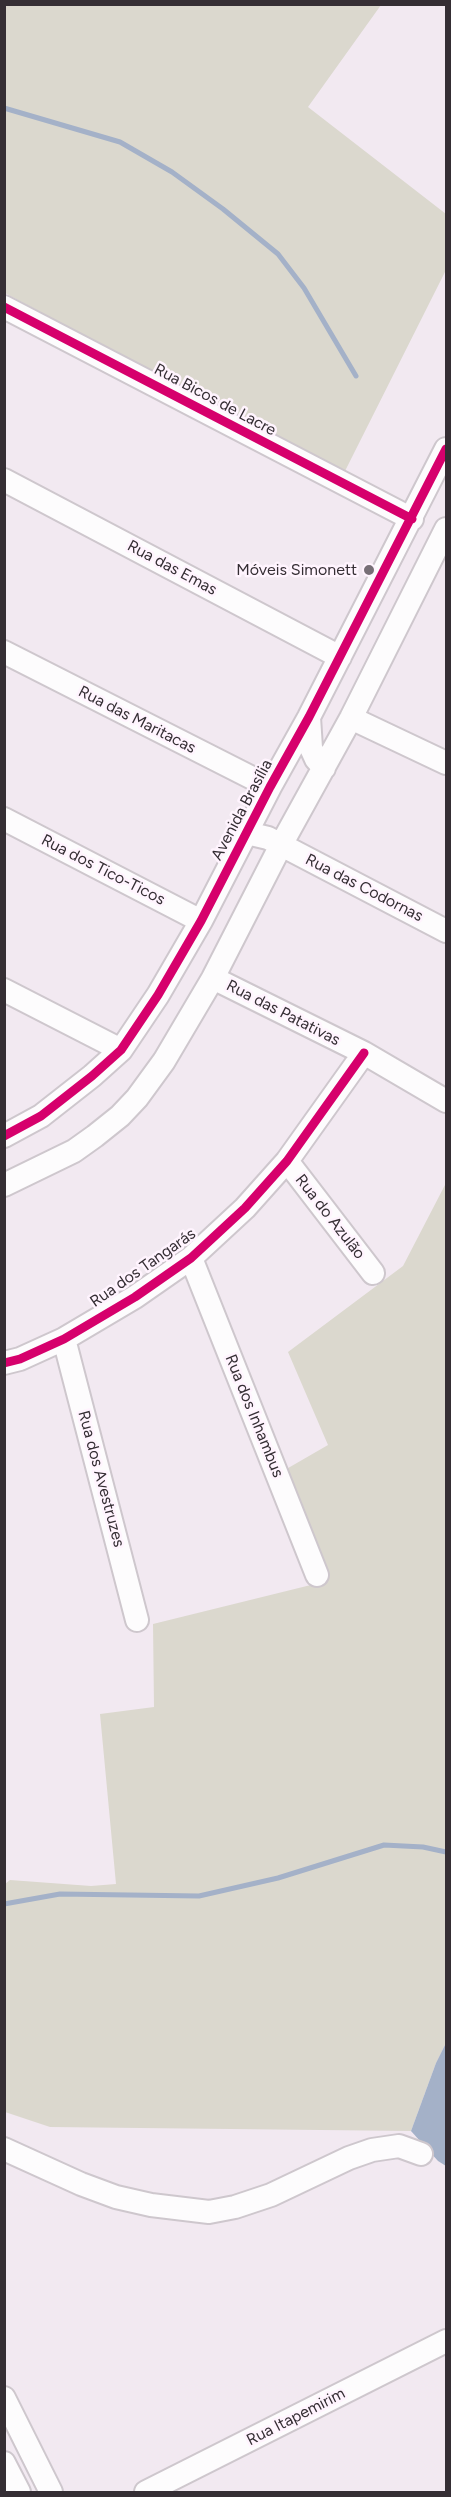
<!DOCTYPE html>
<html>
<head>
<meta charset="utf-8">
<style>
  body { margin:0 }
  #map { position:relative; width:451px; height:2497px; overflow:hidden; background:#f2e9f1; font-family:Figtree,sans-serif }
  canvas { display:block }
  .frame { position:absolute; inset:0; border:6px solid #352e34; pointer-events:none }
</style>
</head>
<body>
<div id="map">
<canvas width="451" height="2497"></canvas>
<div class="frame"></div>
</div>
<script>
const ctx = document.querySelector('canvas').getContext('2d');
ctx.lineJoin = 'round';
function fillPath(path, color) { ctx.fillStyle = color; ctx.fill(path, 'evenodd'); }
const shape = rows => new Path2D(rows.map(r => 'M' + r).join(''));
function trace(path, color, width, dash) { ctx.strokeStyle = color; ctx.lineWidth = width; ctx.lineCap = dash ? 'butt' : 'round'; ctx.setLineDash(dash || []); ctx.stroke(path); }
function drawText(font, color, halo, rows, align = 'center') {
  ctx.font = font + ' Figtree,sans-serif'; ctx.lineWidth = 5; ctx.setLineDash([]); ctx.textBaseline = 'middle'; ctx.strokeStyle = halo; ctx.fillStyle = color; for (const [text, x, y, turn = 0] of rows) {
    ctx.save(); ctx.translate(x, y); ctx.rotate((+turn || 0) * Math.PI / 180); ctx.textAlign = isNaN(turn) ? turn : align; if (halo) ctx.strokeText(text, 0, 0); ctx.fillText(text, 0, 0); ctx.restore();
  }
}
const green = shape([
  [4,5,381,5,308,107,446,214,446,270,343,475,5,293],
  [446,1183,446,2043,436,2063,411,2131,50,2127,5,2112,5,1884,10,1880,91,1886,116,1884,100,1714,154,1707,153,1624,327,1581,283,1471,328,1445,288,1352,403,1266]
]);
const water = shape([
  [446,2043,446,2166,438,2161,411,2131,436,2063]
]);
const stream = shape([
  [4,108,120,142,172,172,223,209,278,254,304,288,356,376],
  [4,1904,60,1894,199,1896,278,1878,384,1845,423,1847,446,1852]
]);
const minor = shape([
  [4,307,412,519],
  [4,480,340,657],
  [4,652,270,787],
  [309,717,311,748,316,759,324,768],
  [351,718,446,763],
  [4,819,201,921],
  [247,833,268,838,446,931],
  [213,978,364,1053,446,1101],
  [4,990,121,1050],
  [4,1136,41,1116,92,1076,121,1050,158,995,201,921,270,787,309,717,446,449],
  [287,1161,373,1273],
  [4,1185,74,1151,95,1136,120,1116,137,1098,164,1061,213,978,281,845,351,718,446,529],
  [191,1258,317,1575],
  [64,1339,137,1620],
  [4,1363,20,1359,64,1339,135,1297,191,1258,245,1208,287,1161,364,1053],
  [4,2149,81,2184,116,2197,151,2205,209,2212,235,2207,271,2195,349,2158,372,2150,399,2146,421,2154],
  [4,2398,51,2492],
  [4,2463,19,2492],
  [146,2492,446,2341]
]);
const cycleway = shape([
  [4,307,412,519],
  [4,1136,41,1116,92,1076,121,1050,158,995,201,921,270,787,309,717,446,449],
  [4,1363,20,1359,64,1339,135,1297,191,1258,245,1208,287,1161,364,1053]
]);
const markers = [
  [369,570,6,"#776f76"]
];
const streetNames = [
  ["Rua Bicos de Lacre",215,400,28],
  ["Rua das Emas",172,568,28],
  ["Rua das Maritacas",137,720,27],
  ["Avenida Brasília",242,810,-62],
  ["Rua dos Tico-Ticos",103,870,27],
  ["Rua das Codornas",364,888,27],
  ["Rua das Patativas",283,1013,27],
  ["Rua do Azulão",330,1217,52],
  ["Rua dos Tangarás",143,1268,-35],
  ["Rua dos Inhambus",254,1416,68],
  ["Rua dos Avestruzes",101,1479,75],
  ["Rua Itapemirim",296,2417,-27]
];
const poiNames = [
  ["Móveis Simonett",357,570]
];
fillPath(green, '#dbd8ce');
fillPath(water, '#a4b1c8');
trace(stream, '#a4b1c8', 5);
trace(minor, '#cec7cd', 26);
trace(minor, '#fdfcfd', 22);
trace(cycleway, '#d6006c', 9);
for (const [x, y, r, color] of markers) { const dot = new Path2D(); dot.arc(x, y, r, 0, 2 * Math.PI); ctx.fillStyle = color; ctx.fill(dot); trace(dot, '#fff4fe', 2); }
drawText('16px', '#352e34', '#fff4fe', streetNames);
drawText('16px', '#352e34', '#fff4fe', poiNames, 'right');
</script>
</body>
</html>
